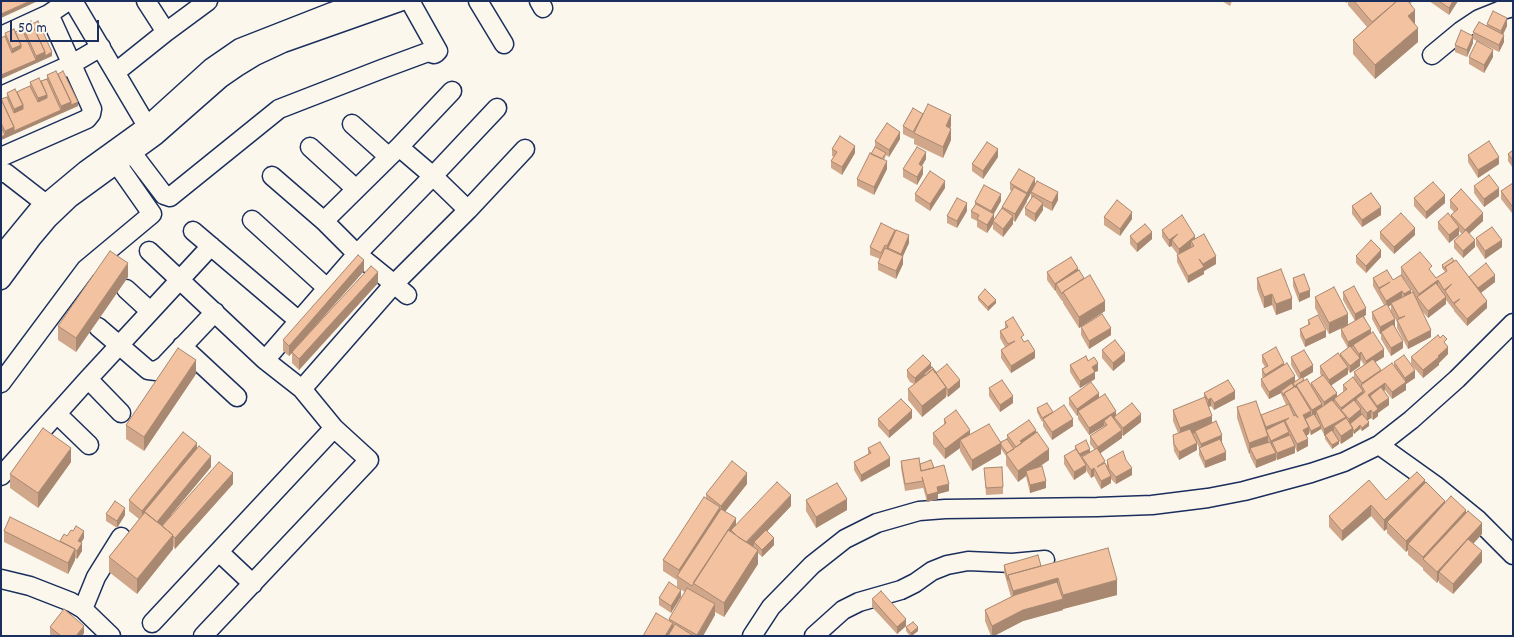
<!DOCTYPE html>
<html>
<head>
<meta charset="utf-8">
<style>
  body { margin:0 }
  #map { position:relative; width:1514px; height:637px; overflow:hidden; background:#fbf7ec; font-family:Dekko,sans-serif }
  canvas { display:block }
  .frame { position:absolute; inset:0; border:2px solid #1b2f5e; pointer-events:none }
  .scale { position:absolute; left:10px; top:20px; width:89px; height:22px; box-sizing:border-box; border:2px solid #1b2f5e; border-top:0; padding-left:6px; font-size:15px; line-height:18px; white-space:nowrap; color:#1b2f5e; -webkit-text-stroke:4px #fbf7ec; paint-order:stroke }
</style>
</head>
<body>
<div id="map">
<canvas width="1514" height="637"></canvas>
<div class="frame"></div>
<div class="scale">50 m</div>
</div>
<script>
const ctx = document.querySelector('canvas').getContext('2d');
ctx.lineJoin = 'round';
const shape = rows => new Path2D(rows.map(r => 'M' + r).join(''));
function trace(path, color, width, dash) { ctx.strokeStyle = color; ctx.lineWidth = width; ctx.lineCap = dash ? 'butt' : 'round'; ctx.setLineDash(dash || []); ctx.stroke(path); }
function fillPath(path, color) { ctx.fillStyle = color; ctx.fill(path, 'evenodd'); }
const minor = shape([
  [73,1,147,126,154,136],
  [146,1,166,32],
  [478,1,504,44],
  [539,1,543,8],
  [1,36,49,14,68,1],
  [1432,55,1461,31,1479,19,1499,11,1513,7],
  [116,72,166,32,208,1],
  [1,96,72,64,101,47],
  [352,124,389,157],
  [126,145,164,195,170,197,279,109,382,69,428,52,434,54,436,53,438,51,410,1],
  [310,147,356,189],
  [399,147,452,91],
  [1,157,87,119,91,114,92,109,49,14],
  [1,173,6,173,46,204],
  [272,176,324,221,357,254,394,284,468,210,525,149],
  [252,220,327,288],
  [324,221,399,147,433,176,468,210],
  [193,231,299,321],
  [149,251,265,360,302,389,394,284,407,295],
  [1,255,38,210,86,170,147,126,211,68,240,48,332,12,363,1],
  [1,280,32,238,48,219,70,198,155,136,221,78,237,67,255,56,283,43,402,1],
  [126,289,150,311],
  [98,327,148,370,156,371,164,366,215,312],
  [182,346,237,397],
  [265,360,357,254,433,176,497,108],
  [88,379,121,413],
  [1,383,86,269,152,214,117,164],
  [57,414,89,445],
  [1379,445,1435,485,1478,520,1513,555],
  [1,476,88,379,211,246],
  [219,552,253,584],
  [1,579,30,586,71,602,83,609,111,636],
  [83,609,96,577,121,537],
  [152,623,334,428],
  [203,636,369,460,334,428,302,389],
  [752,636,771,607,812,565,845,539,877,523,919,511,945,509,1097,507,1152,505,1208,498,1244,491,1311,473,1344,462,1379,445,1411,420,1457,379,1513,323],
  [814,636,843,610,859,602,901,590,915,583,932,571,947,565,968,561,1012,563,1045,560]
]);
const wall = shape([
  [1222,1,1232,1,1230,6],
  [1345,1,1413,1,1410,4,1415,24,1418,42,1375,79,1353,54,1353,40,1367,27,1348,5,1348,2,1346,3],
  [1429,1,1458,1,1449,15],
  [1487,24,1507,26,1503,35,1504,42,1499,52,1473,39,1473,43,1467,57,1455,52,1455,45,1473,36,1473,32,1487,26],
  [22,25,52,56,1,79,1,38,5,36,5,33,15,32,22,29],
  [1469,57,1493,57,1484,73,1469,64],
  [47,75,78,106,1,140,1,99,7,97,7,93,17,92,30,86,30,82,41,81,47,79],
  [923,114,951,126,950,129,951,140,943,158,914,144,914,138,913,139,903,134,903,126],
  [900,139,889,157,886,155,884,160,887,169,874,195,857,186,857,179,875,147,875,141],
  [832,149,855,153,842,175,831,168,831,161,834,157,832,156],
  [1513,150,1513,168,1508,161,1508,154],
  [1468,155,1499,164,1478,178,1468,162],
  [998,157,983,179,972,171,972,164],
  [926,159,922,166,923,174,917,185,903,177,903,169],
  [1010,183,1035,184,1058,200,1052,211,1043,206,1043,210,1035,222,1025,215,1025,208,1031,199,1031,193,1027,200,1027,202,1015,222,1013,220,1013,224,1003,237,993,229,993,224,987,233,977,227,977,221,971,218,971,211,975,205,975,202,1001,201,994,214,994,219,1002,208,1002,207,1012,191,1010,190],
  [1513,183,1513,213,1512,213,1501,199,1501,191],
  [1474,186,1499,196,1484,207,1474,193],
  [945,188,930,211,915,201,915,194],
  [1414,198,1445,203,1426,219,1414,206],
  [1450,200,1483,221,1469,234,1475,247,1463,258,1454,248,1454,241,1462,234,1459,231,1459,235,1449,243,1438,229,1438,222,1451,217,1451,215,1454,212,1450,208],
  [1352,206,1381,215,1362,227,1352,214],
  [967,211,957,228,947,223,947,216],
  [1104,217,1132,219,1120,236,1104,225],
  [1162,230,1195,239,1216,264,1204,271,1204,274,1188,283,1177,262,1177,255,1178,255,1172,247,1172,246,1169,247,1162,237],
  [1380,232,1415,235,1394,254,1380,239],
  [895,233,909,243,903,256,903,264,896,279,878,270,878,263,880,259,870,255,870,247],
  [1130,236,1152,239,1137,252,1130,244],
  [1476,238,1502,247,1485,259,1476,245],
  [1356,256,1381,257,1366,273,1356,263],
  [1454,261,1469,277,1495,282,1481,293,1487,308,1467,326,1454,311,1454,310,1446,300,1446,304,1428,318,1422,311,1431,337,1408,349,1397,328,1397,322,1391,311,1391,305,1388,307,1403,348,1391,356,1381,339,1381,334,1380,334,1372,319,1372,312,1384,305,1373,286,1373,278,1393,280,1401,275,1401,267,1432,273,1436,278,1445,272,1442,268,1442,265],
  [1405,280,1413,293,1411,294],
  [1078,270,1105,311,1079,328,1063,303,1063,301,1062,301,1056,292,1056,290,1055,291,1047,280,1047,272],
  [364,271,321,320,378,283,299,370,292,363,292,353,289,356,283,351,283,340],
  [128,277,76,352,58,340,58,326],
  [1257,278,1292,309,1276,315,1272,305,1264,308,1257,289],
  [1293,278,1310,297,1299,302,1293,286],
  [1343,292,1366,315,1364,316,1371,334,1384,357,1375,362,1381,371,1394,366,1394,362,1415,378,1406,384,1406,390,1392,399,1385,390,1384,391,1389,405,1378,413,1378,416,1373,420,1371,418,1367,420,1369,426,1362,431,1360,429,1354,434,1353,433,1353,436,1341,444,1339,441,1339,444,1332,449,1325,439,1325,436,1321,429,1311,435,1309,432,1309,434,1306,436,1308,446,1297,452,1295,447,1295,453,1277,460,1276,458,1276,460,1256,468,1250,456,1250,453,1249,454,1237,418,1237,407,1261,416,1286,405,1281,394,1281,393,1269,399,1261,386,1261,379,1263,378,1262,376,1262,369,1265,367,1262,362,1262,355,1284,365,1295,381,1299,379,1291,365,1291,357,1313,372,1303,378,1304,380,1311,386,1311,383,1321,376,1320,373,1320,366,1340,356,1340,354,1348,348,1341,336,1341,329,1348,325,1329,334,1315,308,1315,297,1348,325,1355,321,1343,300],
  [1361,360,1364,365,1354,372,1354,379,1343,385,1343,392,1337,396,1331,385,1348,374,1348,370,1350,373,1360,366,1360,361],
  [978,297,996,303,988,311,978,300],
  [1308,320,1326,337,1305,347,1300,336,1300,329,1308,325],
  [1005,322,1024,342,1035,358,1011,373,1001,358,1001,350,1005,347,1000,338,1000,331,1005,328],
  [1081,327,1111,335,1089,349,1081,335],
  [1447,345,1448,354,1439,363,1439,365,1423,378,1411,364,1411,357],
  [1102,350,1125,361,1113,371,1102,358],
  [1088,361,1098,371,1095,372,1095,379,1080,388,1070,372,1070,365],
  [931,368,960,387,948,397,946,395,946,397,922,417,908,400,908,389,914,384,910,382,907,377,907,370],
  [196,374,144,451,126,439,126,425],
  [989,388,1013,403,1000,412,989,396],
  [1204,393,1235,399,1214,410,1211,406,1209,407,1212,423,1222,442,1226,460,1205,468,1199,455,1199,448,1197,443,1197,450,1179,460,1174,451,1173,442,1173,435,1178,433,1173,421,1173,410,1204,398],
  [1069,398,1099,398,1116,415,1141,422,1123,436,1122,435,1122,438,1100,453,1107,466,1107,460,1132,475,1116,484,1111,479,1111,483,1101,489,1094,476,1091,478,1086,470,1086,472,1074,480,1064,464,1064,456,1075,450,1075,446,1082,459,1082,457,1095,450,1090,444,1090,436,1104,427,1104,426,1089,435,1078,419,1078,415,1077,416,1069,405],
  [1037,408,1053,413,1073,426,1052,440,1043,426,1043,421,1042,422,1037,412],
  [912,418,889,438,878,426,878,419],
  [944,419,970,434,1001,442,1007,439,1007,435,1036,433,1049,460,1039,467,1046,488,1030,493,1026,476,1018,482,1006,465,1006,456,1001,449,1001,454,972,471,960,451,960,448,945,459,933,444,933,433,944,425],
  [868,448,890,466,861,482,854,470,854,462,868,454],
  [197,449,211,467,171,515,233,484,175,549,173,546,173,549,137,594,109,572,109,557,139,519,129,511,129,500],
  [901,461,920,464,934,468,949,491,938,494,938,499,927,502,923,487,923,488,905,491,901,468],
  [71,462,38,508,10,488,10,474],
  [984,468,1003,487,1003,494,986,495],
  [1425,483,1445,504,1466,513,1482,534,1473,544,1482,562,1453,594,1439,583,1439,580,1437,583,1423,570,1423,568,1408,555,1408,550,1406,552,1387,533,1387,529,1384,531,1371,516,1342,541,1329,527,1329,516,1386,500],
  [747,484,725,511,736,526,791,506,767,531,774,545,762,557,758,553,758,564,724,617,715,612,715,615,703,636,643,636,669,621,669,619,685,592,677,587,677,580,663,571,663,560,706,498,706,494],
  [806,500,847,510,816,528,806,511],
  [106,514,125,515,117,528,106,521],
  [4,531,60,542,84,538,81,543,82,551,77,559,75,558,75,560,68,574,4,542],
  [1004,565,1041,566,1117,595,1063,609,1063,607,1063,610,1023,621,994,636,991,636,985,621,985,610,1011,597,1004,572],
  [681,590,671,613,659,605,659,598],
  [872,599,906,626,897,634,872,607],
  [50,627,84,633,82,636,52,636,50,634],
  [906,627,918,631,912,636,910,636,906,631]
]);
const shadedWall = shape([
  [30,1,38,1,1,18,1,14],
  [1453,1,1458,1,1449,15,1449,8],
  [1415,10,1415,24,1408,30,1408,16],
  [1507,18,1507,26,1501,38,1501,31],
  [1418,28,1418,42,1375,79,1375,65],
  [1504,35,1504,42,1499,52,1499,45],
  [1473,36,1473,43,1467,57,1467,50],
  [21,45,21,52,12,56,12,49],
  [1493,50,1493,57,1484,73,1484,65],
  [45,52,52,52,52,56,1,79,1,75,36,60,36,56],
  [47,95,47,102,38,106,38,98],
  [71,102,78,102,78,106,1,140,1,137,5,135,5,131,14,127,61,110,61,106],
  [23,105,23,113,14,117,14,109],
  [951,115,951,126,946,137,946,126],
  [951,129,951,140,943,158,943,147],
  [900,132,900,139,889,157,889,150],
  [855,146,855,153,842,175,842,167],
  [998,149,998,157,983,179,983,171],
  [926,152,926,159,919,171,919,164],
  [1499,157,1499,164,1478,178,1478,170],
  [887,161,887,169,874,195,874,187],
  [923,167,923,174,917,185,917,177],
  [1035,178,1035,186,1015,222,1015,214],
  [945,181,945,188,930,211,930,204],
  [1499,188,1499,196,1484,207,1484,199],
  [1058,192,1058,200,1052,211,1052,203],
  [1001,194,1001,201,991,218,991,211],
  [1445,195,1445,203,1426,219,1426,212],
  [967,203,967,211,957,228,957,221],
  [1043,203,1043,210,1035,222,1035,214],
  [1381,207,1381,215,1362,227,1362,220],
  [1132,212,1132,219,1120,236,1120,229],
  [1483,213,1483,221,1465,237,1465,230],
  [994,214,994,222,993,221,993,224,987,233,987,225],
  [1013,216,1013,224,1003,237,1003,229],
  [1459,227,1459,235,1449,243,1449,235],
  [1415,228,1415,235,1394,254,1394,247],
  [895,230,895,237,888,248,888,250,887,254,887,246],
  [1152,232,1152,239,1137,252,1137,244],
  [1178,234,1172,240,1172,246,1169,247,1169,240],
  [909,235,909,243,903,256,903,264,896,279,896,271,901,260,901,254],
  [1195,236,1195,244,1191,241,1191,247,1179,256,1179,249],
  [1475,240,1475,247,1463,258,1463,251],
  [1502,240,1502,247,1485,259,1485,251],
  [1381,250,1381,257,1366,273,1366,266],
  [1216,256,1216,264,1204,271,1204,274,1188,283,1188,276,1203,267,1203,264],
  [364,260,364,271,292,352,292,353,289,356,289,346],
  [128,263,128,277,76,352,76,338],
  [1078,268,1078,276,1056,284,1056,290,1055,291,1055,284],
  [378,272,378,283,299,370,299,359],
  [1495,275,1495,282,1478,295,1478,288],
  [1438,280,1438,288,1419,300,1419,294],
  [1310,290,1310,297,1299,302,1299,294],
  [1411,290,1411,297,1404,301,1404,294],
  [1402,291,1402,298,1391,303,1391,305,1386,308,1386,301],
  [1272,294,1272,305,1264,308,1264,297],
  [1446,297,1446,304,1428,318,1428,311],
  [1292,298,1292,309,1276,315,1276,304],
  [996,300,996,303,988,311,988,307],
  [1105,301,1105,311,1079,328,1079,317],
  [1487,301,1487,308,1467,326,1467,319],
  [1366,308,1366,315,1355,321,1355,314],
  [1348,314,1348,325,1329,334,1329,323],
  [1395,319,1395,327,1381,332,1381,334,1380,334,1380,327],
  [1111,328,1111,335,1089,349,1089,341],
  [1371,329,1371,336,1348,349,1348,342],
  [1326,330,1326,337,1305,347,1305,340],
  [1431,330,1431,337,1408,349,1408,342],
  [1403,341,1403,348,1391,356,1391,348],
  [1448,347,1448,354,1439,363,1439,365,1423,378,1423,370],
  [1384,349,1384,357,1366,368,1366,361],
  [1035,351,1035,358,1011,373,1011,366],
  [1361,352,1360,366,1350,373,1350,366,1359,359,1359,354],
  [1125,353,1125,361,1113,371,1113,363],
  [196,360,196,374,144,451,144,437],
  [931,363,931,370,924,374,924,377,915,386,915,378],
  [1098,363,1098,371,1095,372,1095,379,1080,388,1080,381,1092,367],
  [1284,363,1284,370,1265,382,1265,375],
  [1313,365,1313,372,1300,380,1300,373],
  [1348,367,1348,374,1329,387,1329,380],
  [1381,370,1381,377,1362,387,1362,383],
  [1415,370,1415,378,1406,384,1406,390,1392,399,1392,392,1405,383,1405,378],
  [1295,376,1295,383,1293,383,1293,385,1281,391,1281,393,1269,399,1269,392],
  [960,380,960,387,948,397,948,390],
  [1385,383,1385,390,1372,399,1370,396,1370,401,1368,395],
  [946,387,946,397,922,417,922,406],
  [1235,391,1235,399,1214,410,1214,403],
  [1363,391,1363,398,1356,399,1356,404,1341,410,1341,415,1341,408],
  [1099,393,1099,401,1078,411,1078,415,1077,416,1077,409],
  [1337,393,1337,400,1334,399,1334,403,1324,410,1324,402],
  [1013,396,1013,403,1000,412,1000,405],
  [1211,398,1211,406,1208,407,1208,400],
  [1389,398,1389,405,1378,413,1378,416,1373,420,1373,413,1377,410,1377,406],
  [1322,404,1322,411,1316,411,1316,415,1312,417,1312,410],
  [1361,409,1361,416,1349,425,1349,419],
  [912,410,912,418,889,438,889,431],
  [1371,410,1371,418,1367,421,1367,413],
  [1116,411,1116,418,1114,417,1114,420,1104,421,1104,426,1089,435,1089,428],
  [1311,411,1311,418,1305,421,1303,415],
  [1141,414,1141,422,1123,436,1123,428],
  [1212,416,1212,426,1195,431,1195,433,1180,439,1180,428],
  [1346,417,1346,425,1334,426,1334,431,1324,436,1324,429],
  [1289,418,1285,421,1285,427,1266,432,1266,427],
  [1073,419,1073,426,1052,440,1052,432],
  [1369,422,1369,426,1362,431,1362,428],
  [1360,425,1360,429,1354,434,1354,431],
  [1321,426,1321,429,1311,435,1311,431],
  [1309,427,1309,434,1303,438,1303,430],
  [1353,428,1353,436,1341,444,1341,436],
  [970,430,970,440,960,440,960,448,945,459,945,449],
  [1036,430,1036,437,1017,456,1020,441],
  [1122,430,1122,438,1098,455,1098,447],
  [1289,432,1289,440,1272,442,1272,448,1271,448,1271,441],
  [1222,435,1222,442,1201,452,1201,444],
  [1268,436,1268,447,1250,448,1250,453,1249,454,1249,443],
  [1308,439,1308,446,1297,452,1297,444],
  [1339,441,1339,444,1332,449,1332,445],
  [197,443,197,454,144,512,144,520,142,522,142,511],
  [1001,443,1001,454,972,471,972,460],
  [1197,443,1197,450,1179,460,1179,452],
  [1295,446,1295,453,1277,460,1277,453],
  [71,448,71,462,38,508,38,493],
  [1049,449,1049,460,1027,475,1026,471,1026,476,1018,482,1018,471],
  [1090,449,1090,452,1079,458,1079,454],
  [1226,452,1226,460,1205,468,1205,461],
  [1276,453,1276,460,1256,468,1256,460],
  [211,456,211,467,156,533,156,522],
  [890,458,890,466,861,482,861,475],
  [1086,465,1086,472,1074,480,1074,472],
  [1094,468,1094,476,1091,478,1091,470],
  [1132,468,1132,475,1116,484,1116,477],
  [233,473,233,484,175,549,175,538],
  [747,473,747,484,721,517,721,506],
  [1111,476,1111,483,1101,489,1101,481],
  [1425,480,1425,491,1387,522,1387,529,1384,531,1384,520],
  [1046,481,1046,488,1030,493,1030,485],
  [949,484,949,491,938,494,938,499,927,502,927,495,937,487],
  [791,495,791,506,756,543,754,542,754,545,745,554,745,544],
  [847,499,847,510,816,528,816,517],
  [1445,501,1445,512,1408,544,1408,550,1406,552,1406,541],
  [1371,505,1371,516,1342,541,1342,531],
  [720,507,720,518,679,577,679,570],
  [125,508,125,515,117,528,117,521],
  [1466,510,1466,520,1423,559,1423,568,1423,557],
  [736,518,736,529,731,530,731,537,693,583],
  [1482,523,1482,534,1444,576,1439,572,1439,580,1437,583,1437,572],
  [84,531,84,538,78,548,78,541],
  [173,535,173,549,137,594,137,579],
  [774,538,774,545,762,557,762,550],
  [82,543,82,551,77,559,77,551],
  [75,549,75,560,68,574,68,563],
  [758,550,758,564,724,617,724,603],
  [1482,551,1482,562,1453,594,1453,584],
  [1058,578,1058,592,1013,605,1013,591],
  [1117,580,1117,595,1063,609,1063,595],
  [681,590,681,597,671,613,671,606],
  [1063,599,1063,610,1023,621,994,636,992,636,992,626,1023,610],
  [715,604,715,615,703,636,697,636],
  [906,619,906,626,897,634,897,627],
  [673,623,673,634,672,636,665,636],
  [84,626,84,633,82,636,76,636],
  [918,627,918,631,911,636,911,633]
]);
const building = shape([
  [1,1,30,1,1,14,1,1],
  [1354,1,1397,1,1372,22,1354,1],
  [1397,1,1408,1,1415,10,1408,16,1418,28,1375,65,1353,40,1397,1],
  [1439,1,1453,1,1449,8,1439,1],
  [1493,11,1507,18,1501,31,1487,24,1493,11],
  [31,21,45,52,36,56,22,25,31,21],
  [38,21,52,52,45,56,45,52,32,24,38,21],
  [1479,22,1504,35,1499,45,1473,32,1479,22],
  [14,29,21,45,12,49,5,33,14,29],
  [22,29,36,60,1,75,1,38,5,36,12,53,21,48,21,45,15,32,22,29],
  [1461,30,1473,36,1467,50,1455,45,1461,30],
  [1477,41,1493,50,1484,65,1469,57,1477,41],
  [56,71,71,102,61,106,47,75,56,71],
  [63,71,78,102,71,105,71,102,58,74,63,71],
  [39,78,47,95,38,98,30,82,39,78],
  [47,79,61,110,14,131,14,127,1,99,7,97,14,113,23,109,23,105,17,92,23,89,30,86,38,102,47,98,47,95,41,81,47,79],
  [15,89,23,105,14,109,7,93,15,89],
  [1,99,14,127,5,131,1,123,1,99],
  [928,104,951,115,946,126,951,129,943,147,914,133,928,104],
  [913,108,923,114,913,132,903,126,913,108],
  [887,123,900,132,889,150,875,141,887,123],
  [1,127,5,135,1,137,1,127],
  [840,136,855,146,842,167,831,161,837,152,832,149,840,136],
  [1489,141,1499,157,1478,170,1468,155,1489,141],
  [987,142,998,149,983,171,972,164,987,142],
  [875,147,886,153,882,159,871,154,875,147],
  [917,147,926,152,919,164,923,167,917,177,903,169,917,147],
  [1513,150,1513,160,1508,154,1513,150],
  [870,153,887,161,874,187,857,179,870,153],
  [1019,169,1035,178,1027,193,1010,183,1019,169],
  [930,171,945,181,930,204,915,194,930,171],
  [1489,175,1499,188,1484,199,1474,186,1489,175],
  [1037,181,1058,192,1052,203,1031,192,1037,181],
  [1433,182,1445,195,1426,212,1414,198,1433,182],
  [1513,183,1513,206,1512,206,1501,191,1513,183],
  [984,185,1001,194,991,211,975,202,984,185],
  [1014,187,1027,194,1015,214,1002,207,1014,187],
  [1461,189,1483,213,1465,230,1451,215,1458,209,1450,200,1461,189],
  [1371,193,1381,207,1362,220,1352,206,1371,193],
  [1033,196,1043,203,1035,214,1025,208,1033,196],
  [957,198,967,203,957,221,947,216,957,198],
  [1117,200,1132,212,1120,229,1104,217,1117,200],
  [976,204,994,214,987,225,977,219,979,215,971,211,976,204],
  [1002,208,1013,216,1003,229,993,221,1002,208],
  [1401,213,1415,228,1394,247,1380,232,1401,213],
  [1448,213,1459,227,1449,235,1438,222,1448,213],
  [1182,215,1195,236,1179,249,1172,240,1178,234,1169,240,1162,230,1182,215],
  [881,223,895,230,887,246,885,245,881,253,870,247,881,223],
  [1145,224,1152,232,1137,244,1130,236,1145,224],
  [1492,227,1502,240,1485,251,1476,238,1492,227],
  [896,230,909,235,901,254,888,248,896,230],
  [1466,230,1475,240,1463,251,1454,241,1466,230],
  [1204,234,1216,256,1203,264,1199,259,1204,267,1188,276,1177,255,1194,246,1191,241,1204,234],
  [1371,240,1381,250,1366,266,1356,256,1371,240],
  [885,248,903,256,896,271,878,263,885,248],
  [110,251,128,263,76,338,58,326,110,251],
  [1420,252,1432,266,1429,269,1436,278,1447,271,1445,267,1456,260,1487,301,1467,319,1454,304,1460,299,1453,303,1445,291,1452,284,1444,290,1438,280,1419,294,1401,267,1420,252],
  [358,255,364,260,289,346,283,340,358,255],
  [1071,257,1078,268,1055,284,1047,272,1071,257],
  [1452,258,1454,261,1445,267,1445,269,1442,265,1452,258],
  [1486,263,1495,275,1478,288,1469,277,1486,263],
  [371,266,378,272,299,359,292,352,371,266],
  [1281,269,1292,298,1276,304,1272,294,1264,297,1257,278,1281,269],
  [1079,270,1084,278,1063,292,1062,294,1056,284,1079,270],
  [1387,270,1393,280,1401,275,1411,290,1404,294,1402,291,1386,301,1379,289,1390,282,1379,288,1373,278,1387,270],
  [1304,274,1310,290,1299,294,1293,278,1304,274],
  [1090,275,1105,301,1079,317,1063,292,1090,275],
  [1436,283,1446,297,1428,311,1417,297,1436,283],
  [1354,286,1366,308,1355,314,1343,292,1354,286],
  [1334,287,1348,314,1329,323,1315,297,1334,287],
  [985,289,996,300,988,307,978,297,985,289],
  [1413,292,1431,330,1408,342,1397,320,1405,316,1399,318,1391,303,1413,292],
  [1387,304,1395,319,1380,327,1372,312,1387,304],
  [1102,314,1111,328,1089,341,1081,327,1102,314],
  [1318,315,1326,330,1305,340,1300,329,1310,324,1308,320,1318,315],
  [1363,316,1371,329,1348,342,1341,329,1363,316],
  [1013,317,1024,335,1021,337,1024,342,1028,340,1035,351,1011,366,1001,350,1015,341,1008,344,1000,331,1008,327,1005,322,1013,317],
  [1393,324,1403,341,1391,348,1381,332,1393,324],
  [1373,332,1384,349,1366,361,1361,352,1359,354,1353,345,1373,332],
  [1438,335,1440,338,1443,335,1447,339,1444,342,1448,347,1438,356,1439,357,1423,370,1411,357,1438,335],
  [1115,340,1125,353,1113,363,1102,350,1115,340],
  [1350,346,1360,358,1350,366,1340,354,1350,346],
  [1276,347,1284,363,1265,375,1262,369,1268,366,1262,355,1276,347],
  [178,348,196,360,144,437,126,425,178,348],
  [1304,350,1313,365,1300,373,1291,357,1304,350],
  [1338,353,1348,367,1329,380,1320,366,1338,353],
  [923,355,931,363,915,378,910,374,907,370,923,355],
  [1404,355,1415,370,1405,378,1394,362,1404,355],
  [1086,356,1088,361,1094,357,1098,363,1092,367,1095,372,1080,381,1070,365,1086,356],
  [1373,359,1381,370,1362,383,1354,372,1373,359],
  [1287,363,1295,376,1269,392,1261,379,1287,363],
  [1392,363,1406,382,1392,392,1385,383,1368,395,1378,409,1373,413,1371,410,1367,413,1356,399,1365,392,1361,385,1392,363],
  [947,364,960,380,948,390,946,387,936,373,947,364],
  [932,367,936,372,935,373,933,369,925,376,924,374,932,367],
  [933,369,946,387,922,406,908,389,933,369],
  [1323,375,1337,393,1324,402,1311,383,1323,375],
  [1302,377,1304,380,1296,385,1296,388,1293,383,1302,377],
  [1353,377,1363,391,1341,408,1334,399,1347,389,1343,385,1353,377],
  [1307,379,1322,404,1312,410,1296,385,1307,379],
  [1002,380,1013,396,1000,405,989,388,1002,380],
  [1228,380,1235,391,1214,403,1211,398,1208,400,1204,393,1228,380],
  [1091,382,1099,393,1077,409,1069,398,1091,382],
  [1292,383,1294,387,1284,393,1284,396,1281,391,1292,383],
  [1296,386,1311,411,1303,415,1309,427,1303,430,1308,439,1297,444,1285,421,1289,418,1266,427,1261,415,1289,404,1294,416,1296,415,1298,418,1284,393,1296,386],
  [1381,387,1389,398,1377,406,1370,396,1381,387],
  [1105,394,1116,411,1089,428,1078,411,1105,394],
  [1205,397,1212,416,1180,428,1173,410,1205,397],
  [901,399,912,410,889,431,878,419,901,399],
  [1332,400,1346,417,1324,429,1316,411,1332,400],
  [1354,400,1361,409,1349,419,1341,410,1354,400],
  [1256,401,1268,436,1249,443,1237,407,1256,401],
  [1047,403,1053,412,1042,418,1037,408,1047,403],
  [1132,403,1141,414,1123,428,1114,417,1132,403],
  [1064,405,1073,419,1052,432,1043,419,1064,405],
  [956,410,970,430,945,449,933,433,946,423,944,419,956,410],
  [1314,414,1321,426,1311,431,1305,419,1314,414],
  [1362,414,1369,422,1362,428,1360,425,1354,431,1350,424,1362,414],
  [1111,415,1122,430,1098,447,1090,436,1107,425,1104,421,1111,415],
  [1346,418,1353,428,1341,436,1334,426,1346,418],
  [1029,420,1036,430,1020,441,1022,443,1016,447,1007,435,1029,420],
  [1216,421,1222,435,1201,444,1195,431,1216,421],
  [1284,421,1289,432,1271,441,1266,430,1284,421],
  [989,424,1001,443,972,460,960,440,989,424],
  [43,428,71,448,38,493,10,474,43,428],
  [1190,429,1197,443,1179,452,1174,444,1173,435,1190,429],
  [1332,430,1339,441,1332,445,1325,435,1332,430],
  [183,432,197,443,142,511,129,500,183,432],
  [1037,432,1049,449,1018,471,1006,454,1037,432],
  [1290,435,1295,446,1277,453,1272,442,1290,435],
  [1007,439,1014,449,1007,453,1001,445,1001,442,1007,439],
  [1220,439,1226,452,1205,461,1199,448,1220,439],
  [1086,440,1090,449,1079,454,1075,446,1086,440],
  [880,442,890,458,861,475,854,462,871,453,868,448,880,442],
  [1270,442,1276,453,1256,460,1250,448,1270,442],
  [199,446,211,456,157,522,144,512,199,446],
  [1097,448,1105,461,1097,467,1105,463,1111,476,1101,481,1094,468,1091,470,1082,457,1097,448],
  [1076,449,1086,465,1074,472,1064,456,1076,449],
  [1123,451,1126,460,1132,468,1116,477,1109,469,1107,460,1123,451],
  [919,458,921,471,944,465,949,484,937,487,938,492,927,495,922,477,923,481,905,484,901,461,919,458],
  [931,460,934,468,921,471,920,464,931,460],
  [732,461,747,473,721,506,706,494,732,461],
  [219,462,233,473,175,538,172,535,173,535,162,526,219,462],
  [1042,466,1046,481,1030,485,1026,471,1042,466],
  [1002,467,1003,487,986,488,984,468,1002,467],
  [1417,472,1425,480,1384,520,1371,505,1342,531,1329,516,1369,480,1386,500,1417,472],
  [777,482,791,495,746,542,738,537,731,530,777,482],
  [1426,482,1445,501,1406,541,1387,522,1426,482],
  [837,483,847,499,816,517,806,500,837,483],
  [1451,496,1466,510,1423,557,1408,544,1451,496],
  [704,497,720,507,679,570,663,560,704,497],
  [115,501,125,508,117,521,106,514,115,501],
  [721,509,736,518,692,586,677,576,721,509],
  [1468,511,1482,523,1437,572,1423,559,1468,511],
  [145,512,173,535,137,579,109,557,145,512],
  [10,517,75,549,68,563,4,531,10,517],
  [76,526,84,531,78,541,82,543,77,551,75,550,75,549,60,541,64,534,67,536,71,530,73,531,76,526],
  [728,530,758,550,724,603,693,583,728,530],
  [766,530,774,538,762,550,754,542,766,530],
  [1468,539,1482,551,1453,584,1439,572,1468,539],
  [1108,548,1117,580,1063,595,1058,578,1013,591,1008,575,1108,548],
  [1038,555,1041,566,1008,575,1008,580,1004,565,1038,555],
  [669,582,681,590,671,606,659,598,669,582],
  [1057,582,1063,599,1023,610,992,626,985,610,1015,595,1057,582],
  [687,588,715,604,697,635,669,619,687,588],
  [881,591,906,619,897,627,872,599,881,591],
  [64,609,84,626,76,636,61,636,50,627,64,609],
  [656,613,673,623,665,636,643,636,656,613],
  [913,622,918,627,911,633,906,627,913,622],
  [675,624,692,635,692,636,668,636,675,624]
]);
trace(minor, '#1b2f5e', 21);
trace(minor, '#fbf7ec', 18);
fillPath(wall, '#d0a78a');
fillPath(shadedWall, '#a98871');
fillPath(building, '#f2c2a1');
trace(building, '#a98871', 1);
</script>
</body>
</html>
